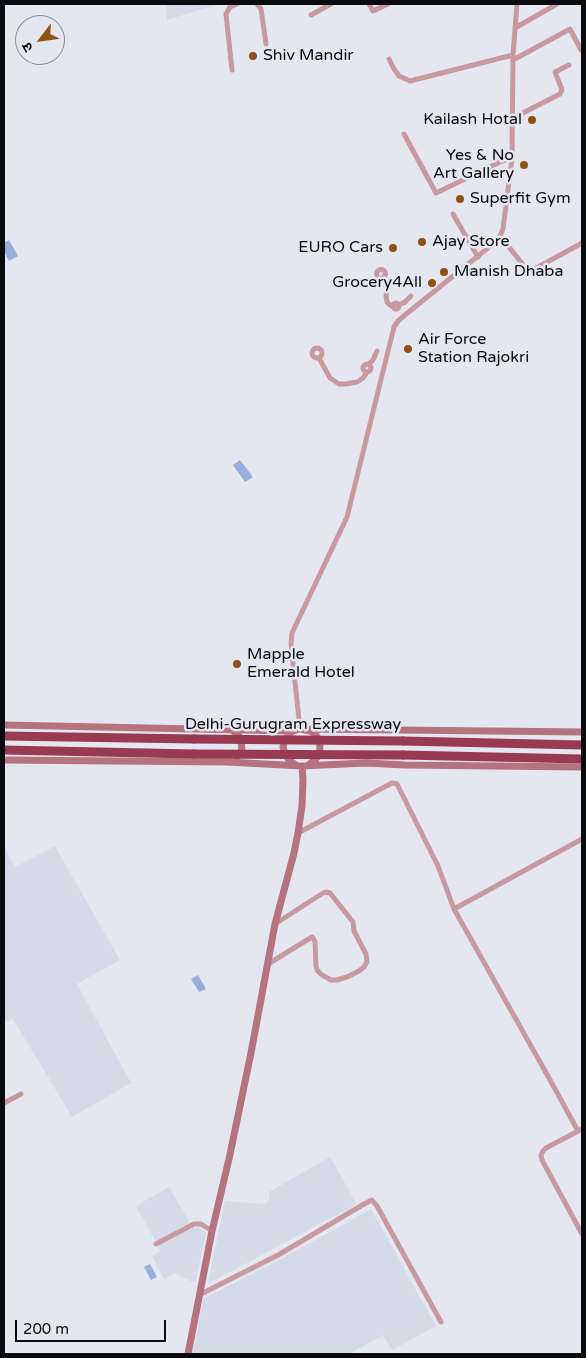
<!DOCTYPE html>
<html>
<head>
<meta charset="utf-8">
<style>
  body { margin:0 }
  #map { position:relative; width:586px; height:1358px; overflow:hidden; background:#e4e7ef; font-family:"Varela Round","Noto Sans Devanagari",sans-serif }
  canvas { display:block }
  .frame { position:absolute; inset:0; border:5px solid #0a0b0e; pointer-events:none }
  .north { position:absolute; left:15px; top:15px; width:50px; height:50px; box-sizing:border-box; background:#e4e7ef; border:1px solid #8d8f95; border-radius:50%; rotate:240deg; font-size:14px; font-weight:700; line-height:20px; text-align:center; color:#0a0b0e }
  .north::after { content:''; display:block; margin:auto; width:18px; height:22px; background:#8e5213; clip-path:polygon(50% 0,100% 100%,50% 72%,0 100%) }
  .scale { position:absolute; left:15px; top:1320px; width:151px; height:22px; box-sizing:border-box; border:2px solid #0a0b0e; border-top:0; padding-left:6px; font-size:15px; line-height:18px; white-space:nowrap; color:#0a0b0e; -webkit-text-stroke:4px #e4e7ef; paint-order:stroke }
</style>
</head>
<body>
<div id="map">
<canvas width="586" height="1358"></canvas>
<div class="frame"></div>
<div class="north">उ</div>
<div class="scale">200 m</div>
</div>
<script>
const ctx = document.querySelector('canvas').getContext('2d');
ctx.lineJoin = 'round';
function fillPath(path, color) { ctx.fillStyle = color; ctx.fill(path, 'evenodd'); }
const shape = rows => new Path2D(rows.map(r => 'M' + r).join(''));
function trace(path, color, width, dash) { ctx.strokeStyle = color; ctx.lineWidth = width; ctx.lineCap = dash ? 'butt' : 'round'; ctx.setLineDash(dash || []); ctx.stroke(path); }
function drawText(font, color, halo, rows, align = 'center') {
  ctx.font = font + ' "Varela Round",sans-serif'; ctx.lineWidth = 5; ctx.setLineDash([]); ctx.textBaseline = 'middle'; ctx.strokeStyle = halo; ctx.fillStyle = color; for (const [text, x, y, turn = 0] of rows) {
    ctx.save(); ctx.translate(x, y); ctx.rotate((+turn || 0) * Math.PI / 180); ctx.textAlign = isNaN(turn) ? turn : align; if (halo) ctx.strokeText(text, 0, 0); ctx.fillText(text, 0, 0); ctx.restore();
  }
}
const built = shape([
  [166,4,219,4,167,20],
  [4,846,15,867,55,846,120,960,77,984,131,1083,72,1117,13,1019,7,1022,4,1017],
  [330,1157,357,1204,208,1284,225,1201,265,1204,269,1200,269,1192],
  [169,1187,190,1223,156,1242,136,1206],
  [371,1209,436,1326,392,1350,383,1335,349,1354,193,1354,203,1299,283,1258],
  [199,1227,206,1233,195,1283,175,1273,164,1279,152,1256,160,1252,158,1246,192,1228,195,1229]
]);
const water = shape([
  [9,240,18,256,9,261,4,251,4,243],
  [240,460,253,477,245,482,233,465],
  [198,975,206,989,199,992,191,979],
  [150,1264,157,1277,151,1280,144,1267]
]);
const minor = shape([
  [257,4,261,9,266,44],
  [369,4,373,11,388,4],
  [311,15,331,4],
  [515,28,557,4],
  [389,59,394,69,399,76,410,81,414,80,513,55],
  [513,60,570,29,581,50],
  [232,70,226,14,230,7,237,4],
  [513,118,560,94,562,90,555,72,569,65],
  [404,134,436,193,500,162,512,158],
  [453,214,478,257],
  [500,236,529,272,582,243],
  '376.5 274a4.5 4.5 0 1 1 9 0a4.5 4.5 0 1 1-9 0Z',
  [383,277,387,288,386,296,387,302,390,305,393,307],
  '393 306a3 3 0 1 1 6 0a3 3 0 1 1-6 0Z',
  [399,305,405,302,411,296],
  '312 353a5 5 0 1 1 10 0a5 5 0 1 1-10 0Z',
  [319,358,330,378,339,384,346,384,357,382,363,378,367,372],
  '363 368a4 4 0 1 1 8 0a4 4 0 1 1-8 0Z',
  [369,364,373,360,377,351],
  [300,729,291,644,292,633,347,517,394,327,398,321,405,315,494,243,500,236,503,229,512,158,513,55,517,4],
  [298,833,392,783,397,784,438,866,454,909,549,1078,578,1131],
  [454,909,582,839],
  [268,964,312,937,313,938,315,942,316,966,317,970,322,975,331,980,337,980,347,977,359,971,364,967,367,962,366,954,354,931,353,922,330,893,326,892,323,893,275,924],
  [4,1103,21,1094],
  [582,1129,546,1148,543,1151,541,1155,542,1160,582,1234],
  [156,1244,194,1224,201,1224,212,1231],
  [199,1295,280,1254,364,1204,372,1200,377,1206,441,1322]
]);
const secondary = shape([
  [4,725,293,731],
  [230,729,238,734,241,740,242,750,237,757],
  [307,729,582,732],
  [4,760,227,762,302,766,366,763,405,765,582,767],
  [296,765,289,760,285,754,283,747,285,740,289,734,293,731,300,729,310,731,315,734,319,740,320,747,319,755,315,760,308,765],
  [188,1354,212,1231,229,1159,251,1053,275,924,294,853,298,833,302,806,303,780,302,766]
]);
const motorway = shape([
  [4,736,194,739],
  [403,741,582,745],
  [4,750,194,754],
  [403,755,582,759]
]);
const motorwayBridge = shape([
  [194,739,403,741],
  [194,754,403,755]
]);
const markers = [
  [253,56,5,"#8e5213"],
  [532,120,5,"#8e5213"],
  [524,165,5,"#8e5213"],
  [460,199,5,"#8e5213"],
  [422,242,5,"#8e5213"],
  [393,248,5,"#8e5213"],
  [444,272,5,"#8e5213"],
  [432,283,5,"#8e5213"],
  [408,349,5,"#8e5213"],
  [237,664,5,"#8e5213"]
];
const poiNames = [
  ["Shiv Mandir",263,56],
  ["Kailash Hotal",522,120,"right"],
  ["Yes & No",514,156,"right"],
  ["Art Gallery",514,174,"right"],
  ["Superfit Gym",470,199],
  ["Ajay Store",432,242],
  ["EURO Cars",383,248,"right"],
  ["Manish Dhaba",454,272],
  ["Grocery4All",422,283,"right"],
  ["Air Force",418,340],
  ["Station Rajokri",418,358],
  ["Mapple",247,655],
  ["Emerald Hotel",247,673]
];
const streetNames = [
  ["Delhi-Gurugram Expressway",293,725]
];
fillPath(built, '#d4dae8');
fillPath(water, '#97afda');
trace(minor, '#c899a1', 5);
trace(secondary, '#b5727f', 7);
trace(motorway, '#983a52', 9);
trace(motorwayBridge, '#983a52', 9);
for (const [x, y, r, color] of markers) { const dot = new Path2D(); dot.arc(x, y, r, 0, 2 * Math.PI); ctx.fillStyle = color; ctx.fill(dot); trace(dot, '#e4e7ef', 2); }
drawText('16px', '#0a0b0e', '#e4e7ef', poiNames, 'left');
drawText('16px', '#0a0b0e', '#e4e7ef', streetNames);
</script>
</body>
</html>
